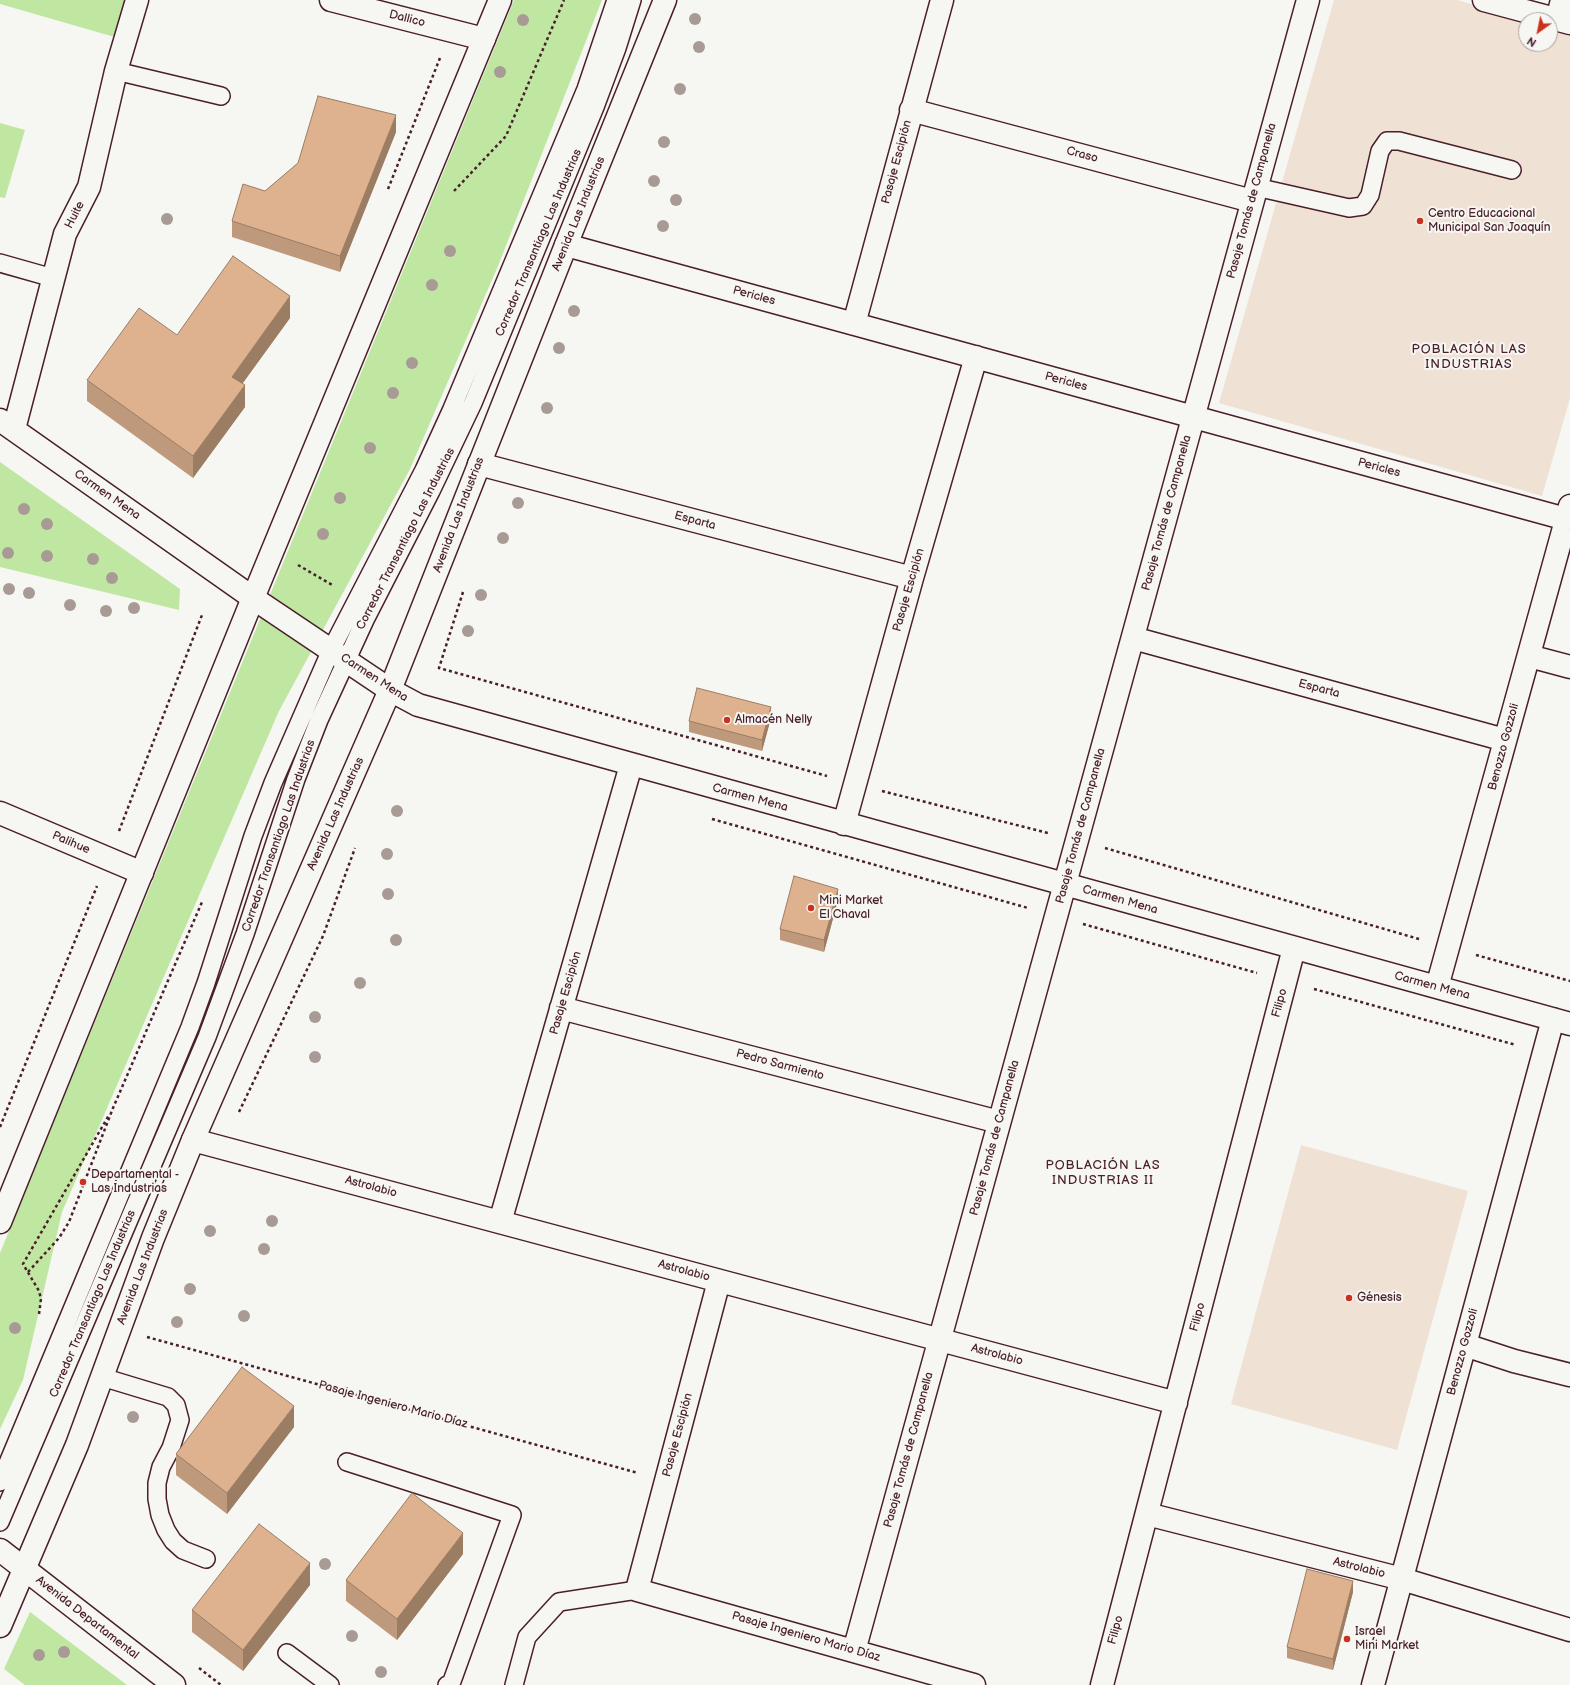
<!DOCTYPE html>
<html>
<head>
<meta charset="utf-8">
<style>
  body { margin:0 }
  #map { position:relative; width:1570px; height:1685px; overflow:hidden; background:#f6f6f2; font-family:"Balsamiq Sans",sans-serif }
  canvas { display:block }
  .north { position:absolute; left:1518px; top:12px; width:40px; height:40px; box-sizing:border-box; background:#f6f6f2; border:1px solid #b1a0a2; border-radius:50%; rotate:213deg; font-size:11px; font-weight:700; line-height:16px; text-align:center; color:#4a1f2b }
  .north::after { content:''; display:block; margin:auto; width:14px; height:18px; background:#c8321e; clip-path:polygon(50% 0,100% 100%,50% 72%,0 100%) }
</style>
</head>
<body>
<div id="map">
<canvas width="1570" height="1685"></canvas>
<div class="north">N</div>
</div>
<script>
const ctx = document.querySelector('canvas').getContext('2d');
ctx.lineJoin = 'round';
function fillPath(path, color) { ctx.fillStyle = color; ctx.fill(path, 'evenodd'); }
const shape = rows => new Path2D(rows.map(r => 'M' + r).join(''));
function trace(path, color, width, dash) { ctx.strokeStyle = color; ctx.lineWidth = width; ctx.lineCap = dash ? 'butt' : 'round'; ctx.setLineDash(dash || []); ctx.stroke(path); }
function drawText(font, color, halo, rows, align = 'center') {
  ctx.font = font + ' "Balsamiq Sans",sans-serif'; ctx.lineWidth = 4; ctx.setLineDash([]); ctx.textBaseline = 'middle'; ctx.strokeStyle = halo; ctx.fillStyle = color; for (const [text, x, y, turn = 0] of rows) {
    ctx.save(); ctx.translate(x, y); ctx.rotate((+turn || 0) * Math.PI / 180); ctx.textAlign = isNaN(turn) ? turn : align; if (halo) ctx.strokeText(text, 0, 0); ctx.fillText(text, 0, 0); ctx.restore();
  }
}
const built = shape([
  [1334,0,1457,0,1527,20,1526,44,1550,44,1550,27,1570,32,1570,398,1542,496,1219,403],
  [1301,1145,1468,1191,1397,1450,1231,1404]
]);
const green = shape([
  [0,0,127,0,118,38,0,4],
  [514,0,602,0,498,266,410,469,279,711,62,1212,23,1380,0,1429,0,1253],
  [0,123,25,130,5,198,0,197],
  [0,462,180,589,179,610,0,567],
  [30,1612,127,1685,25,1685,4,1669]
]);
const path = shape([
  [388,189,440,58],
  [454,191,506,136,564,0],
  [298,565,334,586],
  [463,592,439,668,827,776],
  [882,791,1048,833],
  [712,819,1028,908],
  [119,831,202,615],
  [1105,848,1419,939],
  [1083,924,1257,973],
  [1476,955,1570,981],
  [1314,989,1516,1045],
  [239,1112,323,936,355,848],
  [0,1127,97,886],
  [28,1272,59,1238,69,1222,113,1108,202,902],
  [39,1314,41,1299,39,1291,23,1264,109,1115],
  [147,1337,638,1473],
  [199,1668,221,1685]
]);
const lane = shape([
  [116,71,221,96],
  [1256,187,1349,208,1363,206,1370,195,1380,151,1387,141,1399,141,1512,170],
  [0,263,53,278],
  [102,1377,168,1397,176,1405,180,1420,171,1448,161,1467,157,1483,157,1499,160,1515,166,1530,173,1541,183,1550,206,1559],
  [347,1462,512,1515,451,1684,447,1685],
  [0,1482,190,1027,206,983,253,836,273,783,331,650,424,470,451,411,586,89,616,0],
  [0,1522,207,1037,245,934,296,779,319,720,365,620,431,491,473,403,595,107,617,48,632,0],
  [287,1653,330,1685],
  [514,1685,527,1637,559,1602,637,1590]
]);
const street = shape([
  [331,0,484,39],
  [1484,0,1570,23],
  [1557,20,1562,0],
  [911,110,1252,201],
  [566,245,1566,519],
  [854,324,942,0],
  [0,420,253,598,390,690,418,705,1570,1024],
  [14,429,65,234,89,187,116,71,137,0],
  [479,464,912,578],
  [1133,638,1505,740],
  [1529,656,1570,667],
  [0,813,142,873],
  [844,824,912,578,976,357],
  [1437,987,1570,506],
  [561,1008,999,1122],
  [193,1140,1176,1403],
  [500,1222,631,765],
  [719,1281,637,1590,974,1685],
  [1465,1345,1514,1361,1570,1375],
  [1147,1514,1402,1579,1570,1630],
  [854,1651,1308,0],
  [1102,1685,1294,948],
  [1373,1685,1553,1019]
]);
const secondary = shape([
  [0,1222,253,598,500,0],
  [0,1626,77,1445,153,1238,193,1140,390,690,566,245,665,0]
]);
const primary = shape([
  [0,1550,174,1685]
]);
const trees = [
  [695,19],
  [523,20],
  [699,47],
  [500,72],
  [680,89],
  [664,142],
  [654,181],
  [676,200],
  [167,219],
  [663,226],
  [450,251],
  [432,285],
  [574,311],
  [559,348],
  [412,363],
  [393,393],
  [547,408],
  [370,448],
  [340,498],
  [518,503],
  [24,509],
  [47,524],
  [323,534],
  [503,538],
  [8,553],
  [47,556],
  [93,559],
  [112,578],
  [9,589],
  [29,593],
  [481,595],
  [70,605],
  [134,608],
  [106,611],
  [468,631],
  [397,811],
  [387,854],
  [388,894],
  [396,940],
  [360,983],
  [315,1017],
  [315,1057],
  [272,1221],
  [210,1231],
  [264,1249],
  [190,1289],
  [244,1316],
  [177,1322],
  [15,1328],
  [133,1417],
  [325,1564],
  [352,1636],
  [64,1652],
  [39,1655],
  [381,1672]
];
const wall = shape([
  [396,132,340,272,232,237,232,221,265,191,298,163],
  [290,318,242,384,245,407,193,478,87,401,87,380,177,335],
  [771,718,762,751,689,732,689,721],
  [838,900,824,952,780,940,780,929],
  [294,1427,227,1514,176,1475,176,1454],
  [463,1554,397,1640,346,1601,346,1580],
  [310,1585,243,1671,192,1632,192,1610],
  [1353,1592,1333,1670,1287,1658,1287,1647]
]);
const shadedWall = shape([
  [396,115,396,132,340,272,340,256],
  [290,296,290,318,232,398,232,377],
  [245,385,245,407,193,478,193,456],
  [771,707,771,718,762,751,762,740],
  [838,889,838,900,824,952,824,940],
  [294,1406,294,1427,227,1514,227,1493],
  [463,1533,463,1554,397,1640,397,1619],
  [310,1563,310,1585,243,1671,243,1650],
  [1353,1581,1353,1592,1333,1670,1333,1659]
]);
const building = shape([
  [318,96,396,115,340,256,232,221,243,184,265,191,298,163,318,96],
  [233,256,290,296,232,377,245,385,193,456,87,380,139,308,177,335,233,256],
  [697,688,771,707,762,740,689,721,697,688],
  [794,876,838,889,824,940,780,929,794,876],
  [242,1367,294,1406,227,1493,176,1454,242,1367],
  [412,1493,463,1533,397,1619,346,1580,412,1493],
  [259,1524,310,1563,243,1650,192,1610,259,1524],
  [1307,1569,1353,1581,1333,1659,1287,1647,1307,1569]
]);
const markers = [
  [1420,221,4,"#c8321e"],
  [727,720,4,"#c8321e"],
  [811,908,4,"#c8321e"],
  [83,1182,4,"#c8321e"],
  [1349,1298,4,"#c8321e"],
  [1347,1639,4,"#c8321e"]
];
const streetNames = [
  ["Dallico",407,19,14],
  ["Craso",1082,155,15],
  ["Pasaje Escipión",897,162,-75],
  ["Pasaje Tomás de Campanella",1252,201,-75],
  ["Avenida Las Industrias",579,214,-68],
  ["Huite",75,215,-63],
  ["Corredor Transantiago Las Industrias",539,243,-67],
  ["Pericles",754,296,15],
  ["Pericles",1066,382,15],
  ["Pericles",1379,468,15],
  ["Carmen Mena",107,495,35],
  ["Pasaje Tomás de Campanella",1167,513,-75],
  ["Avenida Las Industrias",459,515,-69],
  ["Esparta",695,521,15],
  ["Corredor Transantiago Las Industrias",406,539,-63],
  ["Pasaje Escipión",909,590,-74],
  ["Carmen Mena",374,678,33],
  ["Esparta",1319,689,15],
  ["Benozzo Gozzoli",1504,747,-75],
  ["Carmen Mena",750,798,15],
  ["Avenida Las Industrias",336,814,-66],
  ["Pasaje Tomás de Campanella",1081,826,-75],
  ["Corredor Transantiago Las Industrias",279,836,-71],
  ["Palihue",71,843,23],
  ["Carmen Mena",1120,900,16],
  ["Carmen Mena",1432,986,15],
  ["Pasaje Escipión",566,993,-74],
  ["Filipo",1280,1003,-75],
  ["Pedro Sarmiento",780,1065,15],
  ["Pasaje Tomás de Campanella",995,1138,-75],
  ["Astrolabio",371,1187,15],
  ["Avenida Las Industrias",143,1267,-69],
  ["Astrolabio",684,1271,15],
  ["Corredor Transantiago Las Industrias",93,1304,-67],
  ["Filipo",1198,1317,-75],
  ["Benozzo Gozzoli",1463,1352,-75],
  ["Astrolabio",997,1355,15],
  ["Pasaje Ingeniero Mario Díaz",393,1405,15],
  ["Pasaje Escipión",678,1435,-75],
  ["Pasaje Tomás de Campanella",909,1450,-75],
  ["Astrolabio",1359,1568,14],
  ["Avenida Departamental",87,1618,38],
  ["Filipo",1116,1630,-75],
  ["Pasaje Ingeniero Mario Díaz",806,1637,16]
];
const poiNames = [
  ["Centro Educacional",1428,214],
  ["Municipal San Joaquín",1428,228],
  ["Almacén Nelly",735,720],
  ["Mini Market",819,901],
  ["El Chaval",819,915],
  ["Departamental -",91,1175],
  ["Las Industrias",91,1189],
  ["Génesis",1357,1298],
  ["Israel",1355,1632],
  ["Mini Market",1355,1646]
];
const neighbourhoodNames = [
  ["POBLACIÓN LAS",1469,350],
  ["INDUSTRIAS",1469,365],
  ["POBLACIÓN LAS",1103,1166],
  ["INDUSTRIAS II",1103,1181]
];
fillPath(built, '#efe2d4');
fillPath(green, '#c0e7a2');
trace(lane, '#4a1f2b', 20);
trace(street, '#4a1f2b', 25);
trace(secondary, '#4a1f2b', 25);
trace(primary, '#4a1f2b', 25);
trace(path, '#4a1f2b', 2.5, [3, 3]);
trace(lane, '#f6f6f2', 17);
trace(street, '#f6f6f2', 22);
trace(secondary, '#f6f6f2', 22);
trace(primary, '#f6f6f2', 22);
ctx.fillStyle = '#a89b95';
for (const [x, y] of trees) { ctx.beginPath(); ctx.arc(x, y, 6, 0, 2 * Math.PI); ctx.fill(); }
fillPath(wall, '#bf997b');
fillPath(shadedWall, '#9b7d64');
fillPath(building, '#deb28f');
trace(building, '#9b7d64', 1);
for (const [x, y, r, color] of markers) { const dot = new Path2D(); dot.arc(x, y, r, 0, 2 * Math.PI); ctx.fillStyle = color; ctx.fill(dot); trace(dot, '#f6f6f2', 1.5); }
drawText('12px', '#4a1f2b', '#f6f6f2', streetNames);
drawText('12px', '#4a1f2b', '#f6f6f2', poiNames, 'left');
ctx.letterSpacing = '1px';
drawText('13px', '#4a1f2b', '#f6f6f2', neighbourhoodNames);
ctx.letterSpacing = '0px';
</script>
</body>
</html>
